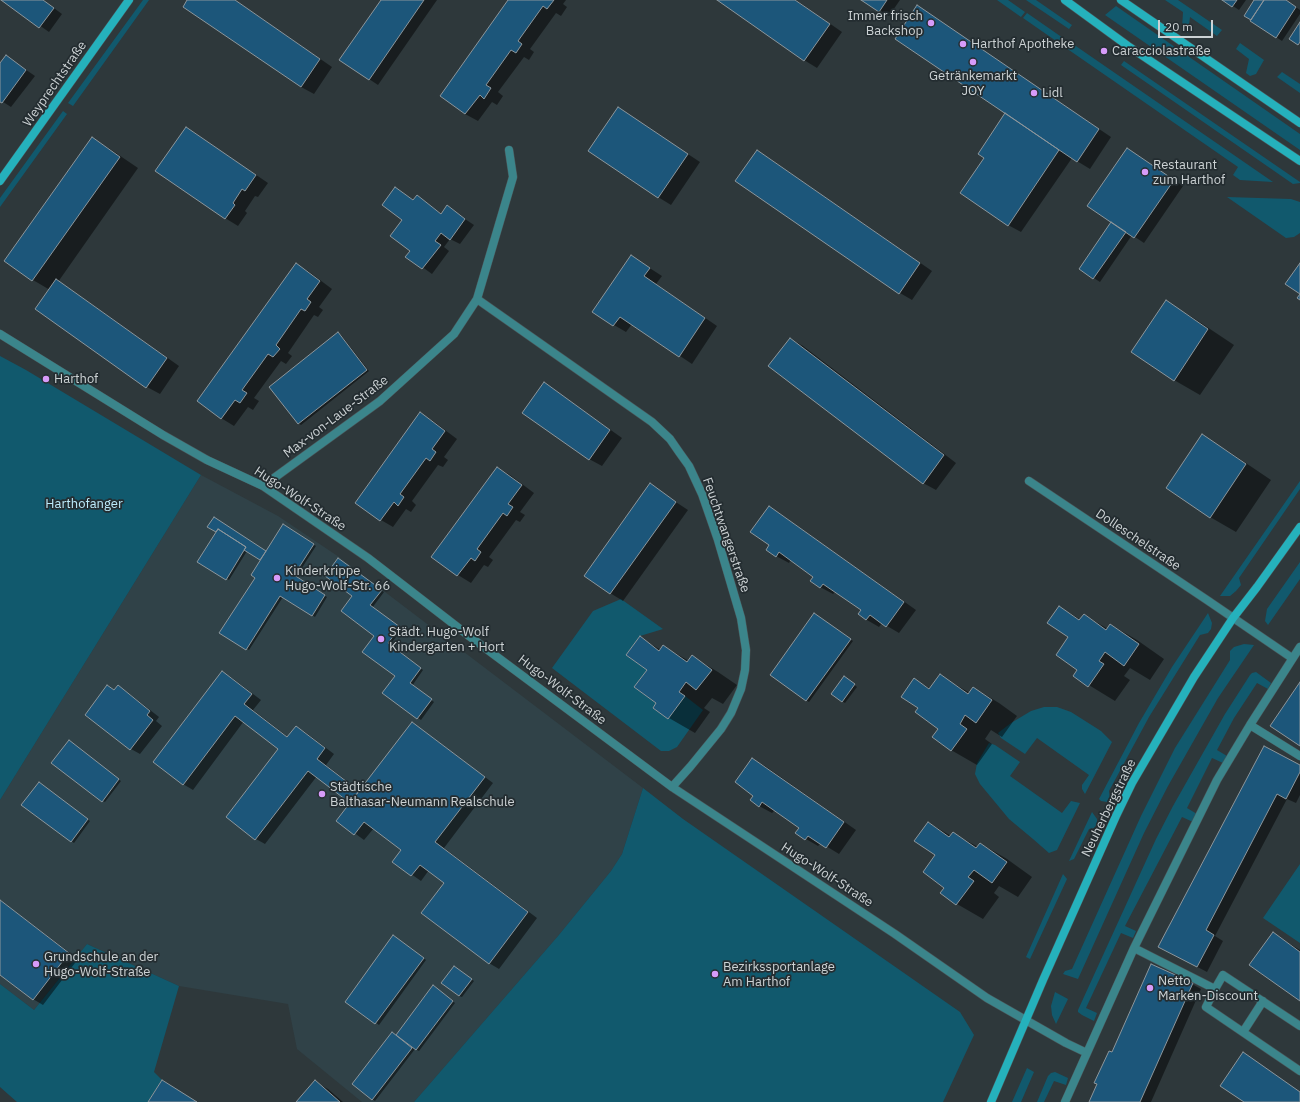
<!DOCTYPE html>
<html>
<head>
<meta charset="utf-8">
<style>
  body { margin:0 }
  #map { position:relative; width:1300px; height:1102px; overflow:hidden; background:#2e383b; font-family:"IBM Plex Sans",sans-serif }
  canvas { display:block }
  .scale { position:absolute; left:1158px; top:20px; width:55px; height:18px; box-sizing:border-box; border:2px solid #ccd2d4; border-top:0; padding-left:5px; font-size:12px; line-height:14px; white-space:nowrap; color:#ccd2d4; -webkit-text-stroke:3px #242d31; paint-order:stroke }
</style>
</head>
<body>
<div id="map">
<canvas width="1300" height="1102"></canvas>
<div class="scale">20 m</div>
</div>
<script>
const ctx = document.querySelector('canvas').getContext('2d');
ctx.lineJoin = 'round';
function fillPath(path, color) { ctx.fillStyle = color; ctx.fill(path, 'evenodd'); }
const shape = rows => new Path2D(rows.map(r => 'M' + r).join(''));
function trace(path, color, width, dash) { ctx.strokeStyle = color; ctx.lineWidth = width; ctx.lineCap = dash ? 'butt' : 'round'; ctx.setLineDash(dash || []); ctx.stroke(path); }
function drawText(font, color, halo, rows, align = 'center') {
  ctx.font = font + ' "IBM Plex Sans",sans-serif'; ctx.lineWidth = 3.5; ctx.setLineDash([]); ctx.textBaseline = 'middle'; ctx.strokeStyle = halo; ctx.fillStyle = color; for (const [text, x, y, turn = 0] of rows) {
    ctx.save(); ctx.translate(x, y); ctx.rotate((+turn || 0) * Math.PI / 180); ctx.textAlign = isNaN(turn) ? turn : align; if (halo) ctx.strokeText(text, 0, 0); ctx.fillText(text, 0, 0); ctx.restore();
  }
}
const built = shape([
  [201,475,278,516,339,557,643,788,622,854,611,871,558,936,414,1102,362,1102,297,1049,288,1004,179,986,87,944,34,1010,0,984,0,800]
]);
const green = shape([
  [143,0,149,0,73,106,68,103],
  [997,0,1008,0,1025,12,1021,17],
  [1026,0,1036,0,1072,25,1069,29],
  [1165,0,1178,0,1222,30,1217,36,1190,17,1188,33,1182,29,1183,12],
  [1116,6,1300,134,1300,150,1105,15],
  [1027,13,1063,38,1059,43,1023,18],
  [1070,42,1273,182,1240,180,1233,175,1238,167,1066,48],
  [1240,43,1264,60,1256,74,1250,76,1246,73,1249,59,1236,49],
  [1124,61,1300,182,1300,183,1293,184,1121,65],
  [1282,72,1300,84,1300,93,1277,77],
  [63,111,67,114,0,207,0,198],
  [1227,197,1291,199,1300,202,1300,233,1294,237,1286,238],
  [0,356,26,370,201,475,0,800],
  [1300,481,1300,489,1239,578,1241,585,1236,591,1230,596,1220,596],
  [1300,562,1300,579,1268,625,1265,621,1267,609],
  [621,599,663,629,640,636,626,655,647,670,634,687,656,703,653,708,668,719,685,696,703,710,677,747,669,751,661,751,552,668,593,611],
  [1208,613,1212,623,1211,629,1208,633,1200,635,1149,717,1109,791,1110,800,1107,802,1101,801,1099,799,1139,723,1172,667],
  [1244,644,1254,645,1218,698,1168,786,1144,833,1078,979,1063,974,1065,971,1072,969,1141,816,1175,748,1230,660,1230,651,1234,647],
  [1256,672,1271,683,1268,689,1257,683,1234,718,1217,750,1227,756,1223,763,1212,758,1187,808,1197,814,1193,822,1182,817,1125,926,1136,931,1133,938,1121,933,1086,1008,1097,1013,1094,1021,1082,1015,1078,1012,1078,1010,1156,839,1173,806,1225,714,1250,675,1252,673],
  [1044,707,1057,707,1071,712,1101,731,1112,742,1085,794,1082,789,1082,785,1089,775,1037,738,1025,754,1001,738,998,733,1011,723,1031,711],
  [989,743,995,745,1020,762,1010,776,1062,813,1071,801,1080,803,1057,850,1049,853,1033,839,1009,819,980,784,975,774,977,763],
  [643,788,683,819,960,1012,974,1035,943,1102,414,1102,558,936,611,871,622,854],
  [1092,812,1097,819,1097,824,1094,828,1089,829,1074,859,1069,861],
  [1300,864,1300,943,1263,918],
  [1063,874,1067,879,1030,959,1026,957],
  [87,944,179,986,154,1072,162,1080,148,1102,17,1102,0,1087,0,984,34,1010],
  [1055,992,1068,999,1056,1024,1052,1015,1051,1006],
  [1027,1068,1034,1072,1021,1102,1012,1102],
  [1055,1072,1068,1078,1066,1085,1054,1081,1044,1102,1037,1102,1048,1076,1051,1073]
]);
const shadow = shape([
  [3,0,43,0,62,14,49,32],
  [189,0,235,0,332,67,314,94,301,87],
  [382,0,437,0,378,85,369,79],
  [509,0,566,0,563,4,567,7,561,16,556,13,530,49,534,52,529,60,524,57,498,92,503,96,497,105,492,102,478,121,465,114,441,96],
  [719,0,796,0,842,32,817,68,804,60],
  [863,0,900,0,889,16],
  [1224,0,1246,0,1239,10],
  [1256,0,1286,0,1300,10,1300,14,1282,41,1276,37],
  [918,7,1111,137,1090,169,1072,158,1021,232,1008,225,985,158,1006,113],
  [6,56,35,76,11,107,0,100,0,65],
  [618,108,700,162,671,205,658,197],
  [187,128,199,136,268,183,258,197,255,196,245,211,247,213,238,226,225,218],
  [92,138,110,149,138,168,58,282,69,288,179,366,160,394,147,387,36,309,50,290,33,280,5,260],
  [1127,149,1183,186,1144,243,1132,235,1100,282,1080,269,1111,224],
  [757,151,769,158,932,271,912,300,900,293],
  [395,188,414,200,417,196,442,214,447,207,474,225,460,244,450,239,444,247,449,251,432,274,407,256,411,251],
  [631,256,662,276,656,284,717,326,692,364,632,324,626,332,614,325],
  [296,264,308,271,332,289,319,307,323,310,318,317,314,315,288,353,292,356,286,364,281,361,254,398,259,401,253,410,248,407,234,426,221,418],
  [1166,302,1192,317,1234,345,1200,395,1174,380],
  [338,334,341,335,369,371,301,425,298,423],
  [791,339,803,346,956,463,936,490,923,483],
  [544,384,556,391,622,438,602,466,589,459],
  [420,414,433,421,457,439,444,457,448,460,443,467,438,465,412,501,416,505,411,512,406,509,393,527,381,520,356,502],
  [1202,436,1228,451,1271,480,1236,532,1210,517],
  [498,468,510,475,534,493,520,512,525,515,520,522,516,520,489,557,493,560,488,567,484,565,471,583,458,575,433,557],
  [650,485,688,510,623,601,610,593],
  [769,507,782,515,916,610,899,633,882,623,879,627,867,620,859,614,862,610,836,591,833,594,820,587,815,577,791,559,789,563,776,556,771,545],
  [214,519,266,552,284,526,316,546,296,577,327,597,315,617,283,597,249,650,221,633,256,577,261,560,247,551,229,580,199,561,217,532,209,527],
  [341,561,384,592,372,608,402,629,390,645,423,670,412,686,434,702,421,720,383,693,396,676,376,635,353,596],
  [1060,607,1081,620,1084,615,1108,629,1111,625,1137,640,1164,659,1150,680,1130,668,1124,676,1130,680,1115,701,1074,676,1079,670,1070,637],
  [817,616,853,641,809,702,771,675],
  [640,638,661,650,663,646,689,661,693,657,718,672,737,685,723,704,712,698,704,708,710,712,695,733,669,718,654,707,657,703],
  [223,673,232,678,261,700,253,710,288,737,296,727,305,732,334,754,326,765,360,791,412,723,421,729,493,783,444,848,537,918,499,969,489,963,445,883,429,870,421,881,394,862,403,850,374,828,364,840,338,821,351,803,317,776,265,844,256,839,280,748,244,721,193,790,183,784],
  [940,676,970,693,974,688,999,703,1017,716,1002,737,991,730,985,739,992,744,977,765,951,750,940,729,919,708,915,680,931,689],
  [847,679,857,687,845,703,842,701],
  [118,687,127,692,159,717,156,721,162,726,140,754,131,749,115,691],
  [71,743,121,781,105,802,103,801],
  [1264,748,1300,766,1300,795,1296,803,1287,799,1215,936,1223,941,1207,972,1169,952],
  [752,759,765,766,856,830,839,854,821,843,818,846,806,839,800,828,775,810,772,813,759,806,755,796],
  [41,785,90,821,74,843,22,805],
  [929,823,951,836,953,833,978,847,981,844,1007,859,1032,877,1018,897,999,886,994,893,999,897,983,919,957,904,941,893,945,887],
  [0,900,78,959,43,1005,33,999,0,974],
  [1273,934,1300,950,1300,1000],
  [396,938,426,960,379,1025,346,1002],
  [457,969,474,981,462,997,459,996],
  [1192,984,1201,989,1151,1102,1090,1102,1112,1053],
  [434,987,455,1003,419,1051,415,1049,375,1101,372,1099,396,1036],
  [315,1082,328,1089,343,1102,298,1102]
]);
const building = shape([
  [1,0,43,0,54,8,39,28,1,0],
  [187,0,235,0,320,59,301,87,183,7,187,0],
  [381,0,424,0,369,80,339,60,381,0],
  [508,0,554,0,547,9,543,6,518,41,522,44,516,53,511,50,486,85,491,88,484,99,480,95,465,114,440,96,508,0],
  [717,0,795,0,830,24,804,61,717,0],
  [861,0,887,0,879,12,861,0],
  [1222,0,1237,0,1232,7,1222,0],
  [1254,0,1264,0,1251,20,1244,16,1254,0],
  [1264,0,1286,0,1296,7,1276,38,1250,21,1264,0],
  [917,5,1099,129,1077,162,895,39,917,5],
  [1300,22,1300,42,1298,45,1289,39,1300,22],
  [6,55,26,70,2,103,0,102,0,63,6,55],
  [618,107,688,154,658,198,588,151,618,107],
  [1005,113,1059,150,1008,226,960,193,984,158,978,154,1005,113],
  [186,127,256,175,245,191,242,189,233,203,235,205,225,219,155,171,186,127],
  [92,137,120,157,32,281,4,261,92,137],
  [1127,148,1174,180,1134,238,1087,206,1127,148],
  [757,150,920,263,899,294,735,181,757,150],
  [395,187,413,200,417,195,441,214,447,205,465,219,450,240,441,233,435,241,441,245,422,269,405,257,410,251,390,236,402,220,382,205,395,187],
  [1111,222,1126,232,1093,279,1079,269,1111,222],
  [631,255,650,268,644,276,705,318,679,357,620,317,613,326,592,312,631,255],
  [296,263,320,281,307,299,311,302,305,311,301,309,276,345,280,349,273,357,268,354,242,390,247,393,240,403,235,400,221,419,197,401,296,263],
  [1300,263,1300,300,1297,298,1300,294,1285,284,1300,263],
  [56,279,167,358,146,388,35,309,56,279],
  [1166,300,1208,329,1174,381,1131,352,1166,300],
  [338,332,367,370,298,424,269,387,338,332],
  [790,338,944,455,923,484,768,366,790,338],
  [544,382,610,430,589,460,522,413,544,382],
  [420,412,445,431,432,449,436,452,430,461,426,458,400,494,404,497,398,506,394,502,380,521,355,503,420,412],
  [1202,434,1246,464,1210,518,1166,488,1202,434],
  [497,467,522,485,508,504,513,507,507,516,503,513,477,549,481,552,475,561,471,558,457,576,431,557,497,467],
  [650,483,676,502,610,594,584,576,650,483],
  [769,506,904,602,886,627,870,615,866,620,858,614,861,610,823,584,820,588,810,581,813,577,779,552,776,557,766,550,769,545,750,532,769,506],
  [214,517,266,551,260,560,244,550,246,547,218,529,216,532,207,527,214,517],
  [283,524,314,544,294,575,325,595,312,616,280,596,246,650,219,633,255,578,251,575,283,524],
  [218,529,246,547,226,580,197,562,218,529],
  [338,558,382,590,370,605,400,627,388,643,421,668,410,683,432,699,417,719,382,693,395,676,362,652,374,636,341,611,352,596,325,576,338,558],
  [1059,606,1079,620,1084,614,1106,630,1110,624,1139,644,1124,666,1105,652,1099,661,1104,664,1088,687,1073,676,1077,670,1056,655,1068,637,1047,623,1059,606],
  [814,613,851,639,806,701,770,675,814,613],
  [640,636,659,651,663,645,687,662,692,655,712,670,696,690,686,682,679,692,685,696,668,719,653,708,656,703,634,687,647,670,626,655,640,636],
  [222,671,252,694,244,704,287,737,296,726,325,748,317,759,359,791,350,803,308,771,255,840,226,817,278,749,235,716,183,785,153,762,222,671],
  [940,674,968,694,973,687,992,700,976,723,965,715,960,724,967,729,951,751,932,737,938,729,915,712,918,708,901,697,914,678,929,689,940,674],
  [844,676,855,684,842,702,831,694,844,676],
  [1300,682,1300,746,1270,726,1300,682],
  [107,685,114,690,118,685,150,711,147,715,153,720,130,750,85,715,107,685],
  [412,722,485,777,435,842,528,912,489,964,421,913,444,883,420,865,411,876,392,862,401,850,364,822,354,835,336,821,412,722],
  [69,740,119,779,102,802,51,763,69,740],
  [1264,746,1300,765,1300,772,1286,799,1277,794,1206,930,1214,935,1197,967,1158,947,1264,746],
  [752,758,844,822,826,848,808,836,805,840,795,833,799,828,762,802,759,807,750,800,753,796,735,782,752,758],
  [39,782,88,819,71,842,21,805,39,782],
  [928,822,949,837,953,832,976,848,980,843,1007,862,992,883,974,870,968,877,974,881,956,905,940,893,944,888,923,872,935,855,914,841,928,822],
  [0,900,69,953,33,1000,0,975,0,900],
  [1273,932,1300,952,1300,1001,1249,965,1273,932],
  [393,935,424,958,375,1024,345,1002,393,935],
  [1151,964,1193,983,1140,1102,1089,1102,1097,1084,1094,1083,1109,1051,1112,1052,1151,964],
  [454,966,472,979,459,996,441,983,454,966],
  [433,985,453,1001,416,1050,396,1035,433,985],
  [392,1032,412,1048,372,1100,352,1084,392,1032],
  [1243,1052,1300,1092,1300,1102,1244,1102,1220,1086,1243,1052],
  [162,1080,197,1102,148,1102,162,1080],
  [315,1080,340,1102,296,1102,315,1080]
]);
const street = shape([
  [477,299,652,422,670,439,679,452,689,466,702,494,718,540,741,618,746,650,745,670,741,689,731,713,721,729,690,767,672,787],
  [0,334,163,435,207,460,263,486,368,558,469,636,672,787,895,934,987,998,1066,1043,1087,1053],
  [1029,481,1207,600,1292,658],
  [263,486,380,401,454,334,477,299,513,177,509,150],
  [1250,725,1300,756],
  [1134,948,1215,989,1223,975,1300,1026],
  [1215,989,1206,1007,1300,1071],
  [1243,1032,1263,1001],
  [1065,1102,1134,948,1217,780,1250,725,1300,647]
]);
const secondary = shape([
  [1065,0,1128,46,1300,161],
  [1121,0,1300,123],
  [0,181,129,0],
  [991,1102,1043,980,1116,816,1132,783,1194,677,1233,618,1257,587,1300,527]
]);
const markers = [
  [931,23,4,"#d79bf9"],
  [963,44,4,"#d79bf9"],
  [1104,51,4,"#d79bf9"],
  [973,62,4,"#d79bf9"],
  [1034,93,4,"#d79bf9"],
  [1145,172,4,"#d79bf9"],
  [46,379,4,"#d79bf9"],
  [277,578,4,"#d79bf9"],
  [381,639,4,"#d79bf9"],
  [322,794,4,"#d79bf9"],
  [36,964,4,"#d79bf9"],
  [715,974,4,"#d79bf9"],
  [1150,988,4,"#d79bf9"]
];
const poiNames = [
  ["Immer frisch",923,16,"right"],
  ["Backshop",923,31,"right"],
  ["Harthof Apotheke",971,44],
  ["Caracciolastraße",1112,51],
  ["Getränkemarkt",973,76,"center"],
  ["JOY",973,91,"center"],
  ["Lidl",1042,93],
  ["Restaurant",1153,165],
  ["zum Harthof",1153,180],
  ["Harthof",54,379],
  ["Kinderkrippe",285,571],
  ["Hugo-Wolf-Str. 66",285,586],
  ["Städt. Hugo-Wolf",389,632],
  ["Kindergarten + Hort",389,647],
  ["Städtische",330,787],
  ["Balthasar-Neumann Realschule",330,802],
  ["Grundschule an der",44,957],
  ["Hugo-Wolf-Straße",44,972],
  ["Bezirkssportanlage",723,967],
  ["Am Harthof",723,982],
  ["Netto",1158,981],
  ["Marken-Discount",1158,996]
];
const streetNames = [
  ["Weyprechtstraße",55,84,-55],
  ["Max-von-Laue-Straße",336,417,-37],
  ["Hugo-Wolf-Straße",300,499,33],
  ["Feuchtwangerstraße",726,535,71],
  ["Dolleschelstraße",1138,540,34],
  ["Hugo-Wolf-Straße",562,690,37],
  ["Neuherbergstraße",1109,808,-64],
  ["Hugo-Wolf-Straße",827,875,33]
];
const parkNames = [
  ["Harthofanger",84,504]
];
fillPath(built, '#304248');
fillPath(green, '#11596d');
fillPath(shadow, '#0007');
fillPath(building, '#1c567a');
trace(building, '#8c969c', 1);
trace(street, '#4a5457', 9);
trace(secondary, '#4a5457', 9);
trace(street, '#3b858b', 8);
trace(secondary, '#25b1bc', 8);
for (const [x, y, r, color] of markers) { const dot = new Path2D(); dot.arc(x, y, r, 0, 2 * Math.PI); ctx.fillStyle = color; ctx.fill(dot); trace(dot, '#242d31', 1.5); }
drawText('13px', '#ccd2d4', '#242d31', poiNames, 'left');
drawText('13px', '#ccd2d4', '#242d31', streetNames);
drawText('13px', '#bcebfb', '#242d31', parkNames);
</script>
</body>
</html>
